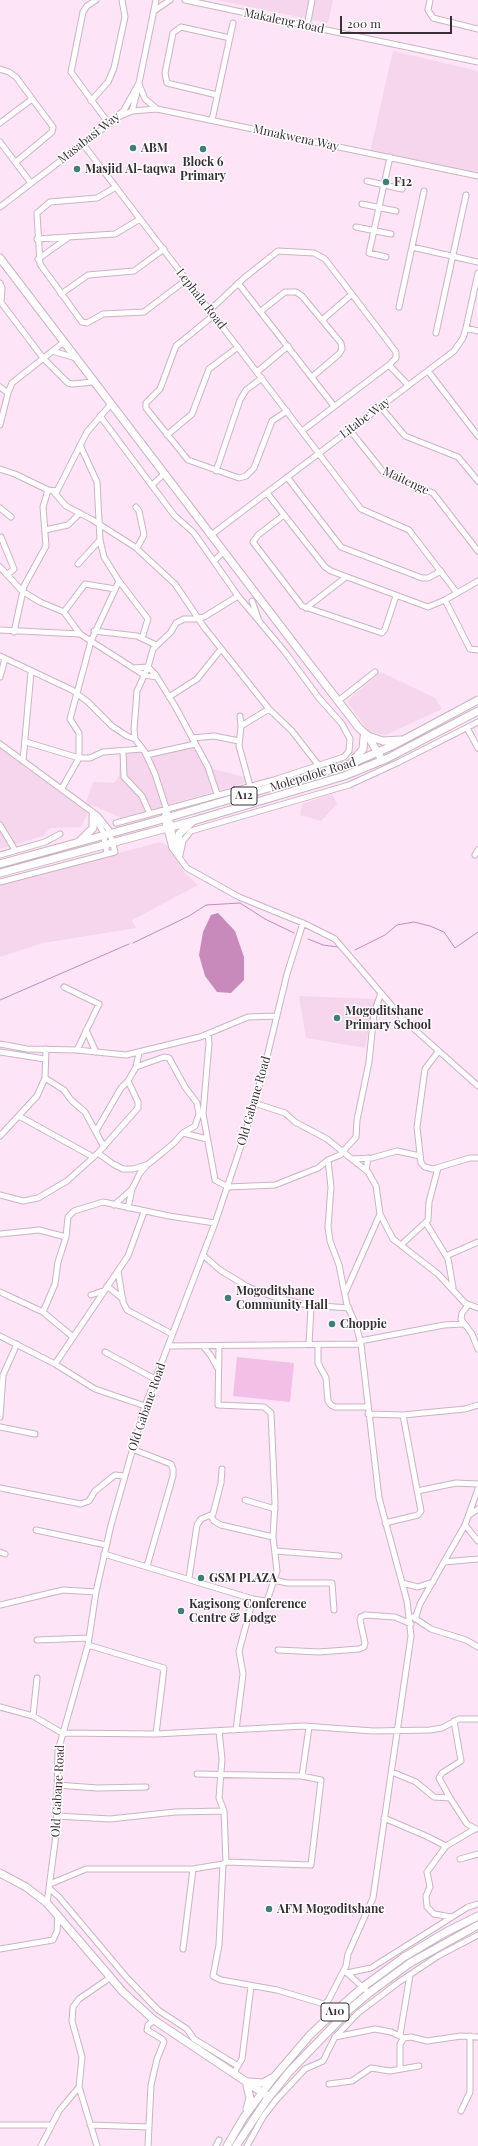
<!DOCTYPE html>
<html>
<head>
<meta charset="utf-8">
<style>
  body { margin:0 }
  #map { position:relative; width:478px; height:2146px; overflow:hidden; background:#fde4f7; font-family:"Playfair Display",serif }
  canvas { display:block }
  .scale { position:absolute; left:340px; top:16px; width:112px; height:18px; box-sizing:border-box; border:2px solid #382e36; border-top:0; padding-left:5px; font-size:12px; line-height:14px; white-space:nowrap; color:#382e36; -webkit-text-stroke:3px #fff; paint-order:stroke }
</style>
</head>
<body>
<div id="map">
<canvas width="478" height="2146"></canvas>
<div class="scale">200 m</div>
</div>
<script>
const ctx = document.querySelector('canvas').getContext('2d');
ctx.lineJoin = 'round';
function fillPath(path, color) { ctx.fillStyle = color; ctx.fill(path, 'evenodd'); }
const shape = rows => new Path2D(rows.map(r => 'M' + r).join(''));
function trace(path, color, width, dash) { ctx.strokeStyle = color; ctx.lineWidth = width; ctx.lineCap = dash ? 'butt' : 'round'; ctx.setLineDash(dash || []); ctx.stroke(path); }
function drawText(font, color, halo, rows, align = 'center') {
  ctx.font = font + ' "Playfair Display",serif'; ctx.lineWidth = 3; ctx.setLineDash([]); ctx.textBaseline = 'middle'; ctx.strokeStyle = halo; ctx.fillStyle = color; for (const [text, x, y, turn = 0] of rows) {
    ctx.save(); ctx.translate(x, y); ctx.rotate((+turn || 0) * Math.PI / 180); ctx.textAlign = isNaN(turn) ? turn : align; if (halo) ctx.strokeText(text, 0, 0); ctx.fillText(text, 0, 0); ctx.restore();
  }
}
const built = shape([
  [217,0,333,0,328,23],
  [393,51,478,71,478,173,370,152],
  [381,672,435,698,442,709,386,735,369,732,347,701],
  [0,739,86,802,93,782,114,783,119,776,120,755,198,742,213,769,244,777,245,783,121,818,92,805,81,827,50,828,43,836,0,849],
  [332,794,337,804,321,821,300,815,302,804],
  [160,842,168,846,185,873,198,885,132,920,136,928,43,943,0,957,0,885],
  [299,996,375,999,365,1048,306,1038]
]);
const green = shape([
  [237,1357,294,1363,290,1402,233,1396]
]);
const water = shape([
  [218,913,235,931,244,957,244,980,231,993,217,992,205,976,199,955,203,932,211,915]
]);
const stream = shape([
  [308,939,323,945,338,947],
  [133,943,189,916,206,905,240,903,265,919,294,933],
  [355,950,385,935,397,925,414,922,430,926,444,932,455,948,478,932],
  [0,1000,129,944]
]);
const minor = shape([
  [96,0,87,6,83,12,71,72,109,124],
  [185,0,478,62],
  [430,0,428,10,433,18,478,29],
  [154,11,170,0],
  [307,26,312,0],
  [0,69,9,72,16,77,53,127,52,132,16,162],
  [139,84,145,99,157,109],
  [217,95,167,83,165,73,173,33,181,27,230,38],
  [91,101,108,82,114,68,125,17,122,0],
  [132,111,137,92],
  [116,118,132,111,157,109,478,176],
  [212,120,233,23],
  [0,123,32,99],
  [0,142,31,183],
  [83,144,361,509,409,530,457,593],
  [367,181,402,189],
  [116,187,97,198,50,202,37,213,40,264,82,322,87,323,103,314,144,312,186,280],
  [362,204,396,211],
  [0,207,109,124,124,110,139,83,156,0],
  [356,227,391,234],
  [37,239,115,234,140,219],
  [412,247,478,262],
  [386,257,369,253,390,157],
  [38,259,69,237],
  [0,283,2,288,1,302],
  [238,283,334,406],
  [61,294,88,275,134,271,164,249],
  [0,301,43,358,68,383,72,384,94,382],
  [399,307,424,191],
  [210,310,244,278,278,251,314,253,325,259,396,352,396,358,389,365,302,431],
  [261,311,285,292,296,292,302,296,341,343,342,349,339,354,312,377],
  [214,315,176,346,160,389,146,403,146,408,188,460,239,478,246,476,254,468,272,421,287,411],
  [322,320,351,295],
  [466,328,478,331],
  [436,333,466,195],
  [52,351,76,358],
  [389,365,408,385],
  [428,371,478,436],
  [257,372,288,346],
  [0,387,8,393],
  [380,406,405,436,458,457,478,481],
  [100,416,174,515,194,533,238,596,285,652,319,698,342,724,350,739,349,751,344,757,274,780,116,823],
  [0,425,8,393,12,383,64,342],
  [349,429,384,473,433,493,478,551],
  [167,435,192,414,209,369,238,347],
  [80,445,97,482,100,540,104,557,119,581,148,619,142,638],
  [0,469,15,474,48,490,57,491,87,432,111,404],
  [216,471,240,400,246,390,262,378],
  [287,477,341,547,422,578,428,578,441,571],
  [152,485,164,474],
  [53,491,66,506,91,519,135,547,175,584,204,627,269,709,292,731,319,766],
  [267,493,325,567,331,571,428,607,445,600,478,581],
  [136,507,139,511,144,535,137,548],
  [0,508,11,517],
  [284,515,258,535,253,542,302,606,382,633,385,629,396,596],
  [45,530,68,525,80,513],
  [211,535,454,351,463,338,466,328,478,273],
  [1,537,14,569,7,575],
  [214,561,224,551],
  [78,564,100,540],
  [0,567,22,591,40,602,64,612,85,584,115,589],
  [445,600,470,649,478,650],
  [252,601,259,621],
  [306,608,346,577],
  [64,612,80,634,91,641,144,675,157,677],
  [0,630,80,634],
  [94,631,137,636,156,645],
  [14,632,24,586,46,546,43,507,48,490],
  [0,656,72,690,88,702,112,726,127,736,135,739,134,729,137,691,148,667,153,649,171,632,176,623,184,619,195,619,204,617,238,596],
  [133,668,148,667,155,674,175,706,208,767,217,794],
  [0,677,5,659],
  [169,697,197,679,221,649],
  [338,701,375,672],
  [240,716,241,726,239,746,250,786],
  [241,726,269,709],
  [467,728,478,748],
  [192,738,214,736,239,741],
  [135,739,145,752,155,774,169,817,176,849],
  [26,742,79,758,90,758,103,752,142,749],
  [0,744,98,816,109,830,115,852,0,882],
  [123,751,124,777,142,796,150,814],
  [146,755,195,744],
  [23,761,31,672],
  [62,788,79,758,79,733,70,719,91,641,119,581],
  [166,811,164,818,172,848,187,868,239,897,303,923,335,939,404,1020,478,1086],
  [93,814,103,832,107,854],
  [0,825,15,850],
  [0,855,45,842,60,834],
  [180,855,183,841,191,831,349,785,399,762,478,722],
  [475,855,478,850],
  [64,987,99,1004,77,1050],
  [86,1030,96,1052],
  [208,1034,209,1043,203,1114,215,1180,228,1187,275,1185,318,1168,328,1160,340,1155,356,1137,357,1120,369,1062,374,1013,381,993],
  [0,1044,27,1049,77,1050,126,1055,200,1037,248,1017,276,1016],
  [0,1052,45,1059],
  [438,1052,425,1069,417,1127,421,1163,425,1167,433,1169,470,1158,478,1158],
  [45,1078,64,1090,71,1100,85,1112,104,1147],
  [254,1103,285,1113,295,1122,327,1139,368,1172,376,1186,380,1214,393,1239,438,1274,465,1303,478,1308],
  [19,1116,93,1157],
  [96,1131,121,1088,128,1081],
  [183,1133,207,1139],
  [0,1136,37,1096,45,1078,46,1049],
  [98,1153,113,1164,123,1169,133,1169,146,1165],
  [352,1159,372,1158,397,1151,420,1156],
  [366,1170,368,1158],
  [0,1195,23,1201,38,1198,67,1181,98,1153,138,1108,138,1102,128,1081,136,1067,139,1053],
  [114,1205,131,1190],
  [128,1208,132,1189,140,1173,147,1165,173,1144,183,1133,195,1126,199,1114,197,1103,185,1087,169,1058,164,1057,136,1067],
  [426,1223,448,1259,453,1287],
  [0,1234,39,1230,66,1237],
  [401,1245,428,1220,429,1202,438,1168],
  [203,1255,220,1270,248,1287,274,1297,307,1305,349,1308],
  [446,1256,478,1242],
  [118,1271,123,1302,127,1310,172,1334],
  [107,1286,123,1299],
  [346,1291,380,1214],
  [0,1292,43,1312,73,1337],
  [91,1295,103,1291],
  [468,1305,462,1313,461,1319,472,1334,478,1349],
  [43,1312,55,1284,58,1262,66,1237,68,1217,74,1211,103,1202,169,1216,215,1223],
  [0,1336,55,1364,95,1389,145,1406],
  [360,1341,444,1325,463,1324],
  [309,1345,311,1307],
  [318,1345,318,1363,326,1378,328,1401,331,1405,335,1407,367,1407],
  [168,1346,361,1344],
  [203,1346,211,1356,217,1367],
  [105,1352,155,1379],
  [55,1364,128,1256,144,1212],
  [368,1414,403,1415,465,1409,478,1405],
  [0,1417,3,1375,17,1344],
  [0,1427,35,1434],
  [132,1449,171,1464,173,1469,173,1476,147,1566],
  [0,1488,81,1504,89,1501,95,1491,115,1475,124,1476],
  [417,1491,456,1483,478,1484],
  [245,1500,275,1509],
  [469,1515,478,1509],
  [211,1516,214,1521,221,1525,273,1537],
  [385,1523,418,1515,421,1511,403,1415],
  [465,1525,478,1541],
  [36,1530,106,1545],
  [276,1551,339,1556],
  [0,1552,5,1554],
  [104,1554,253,1599,265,1601,268,1598,277,1571,273,1537,275,1503,271,1413,264,1407,218,1405,219,1346],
  [444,1562,478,1559],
  [189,1578,197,1525,201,1519,213,1514,221,1483,222,1469],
  [274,1580,287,1583,332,1583,334,1610],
  [402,1583,418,1587,433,1582],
  [0,1605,63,1590,96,1592],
  [413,1617,431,1629,466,1640,478,1647],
  [415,1619,420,1604,465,1525,478,1489],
  [37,1640,89,1638],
  [88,1645,164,1668,156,1734],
  [278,1650,319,1652,359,1649,364,1647,365,1643,360,1620,361,1617,365,1615,395,1617,411,1624],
  [0,1707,33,1716,62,1733,156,1734,303,1726,373,1731,430,1730,442,1728,459,1719,478,1719],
  [33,1716,37,1678],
  [236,1730,243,1674,239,1651,253,1599],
  [219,1731,222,1759,219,1798,224,1811,226,1862,223,1864,219,1945,213,1976,221,1980,277,1990,324,2004,328,2001,346,1966,348,1954,373,1898,411,1636,407,1601,379,1498,361,1344,356,1325,347,1305,339,1265,330,1241,328,1227,331,1187,328,1160],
  [392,1772,416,1782,434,1797,450,1798,467,1824,476,1829],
  [197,1774,302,1776,321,1780,311,1865,226,1862],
  [302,1776,309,1727],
  [57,1785,97,1788,146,1787],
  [450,1798,439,1778,442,1773,461,1761,454,1721],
  [57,1816,110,1819,175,1812,224,1811],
  [384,1818,426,1836,446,1846],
  [460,1859,478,1854],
  [50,1884,86,1869,193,1869,223,1864],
  [50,1889,59,1897,127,1978,158,2010,187,2029,194,2039,238,2066],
  [47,1903,56,1835,58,1751,88,1645,96,1592,111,1525,145,1406,215,1223,245,1134,264,1069,287,974,303,923],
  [451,1917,434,1914,427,1907,426,1896,430,1887,427,1872,446,1846,475,1829],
  [0,1949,53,1940,57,1931,58,1916],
  [183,1949,193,1869],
  [346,1972,369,1993],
  [347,1973,371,1968,468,1907,478,1904],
  [400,2035,410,1975],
  [335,2037,358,2013,399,1982,438,1956,478,1935],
  [400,2069,400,2044,404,2038,411,2037,427,2041,461,2036,478,2037],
  [235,2075,236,2069,242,2059,251,1986],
  [329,2084,352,2081,371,2068,390,2071,419,2066],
  [79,2087,97,2146],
  [461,2111,470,2092,470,2036],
  [0,2125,51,2125],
  [90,2125,149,2127],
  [41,2146,59,2111,79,2087,82,2057,72,2021,73,2007,79,1999,111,1977],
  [148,2146,151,2085,157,2059,164,2042,162,2039,147,2030,148,2025,154,2020],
  [216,2146,219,2140],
  [247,2146,263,2117,276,2100,305,2069,323,2061,335,2037,375,2029,391,2032,404,2038]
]);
const major = shape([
  [0,258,295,645,359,728,368,736,382,760],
  [368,736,383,741,401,740],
  [352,762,363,749,364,737],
  [80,841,93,828,93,815],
  [177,852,179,834,192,822],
  [0,864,156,821,350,764,394,745,478,700],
  [0,873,193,821,344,776,388,758,478,711],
  [0,1873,26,1887,47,1903,123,1992,154,2020,269,2097],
  [249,2082,263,2083,272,2078],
  [247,2086,250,2098,247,2109],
  [227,2146,244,2117,274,2077,310,2035,331,2015,363,1987,404,1957,446,1932,478,1916],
  [236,2146,266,2101,289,2072,350,2009,369,1993,410,1963,478,1925]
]);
const markers = [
  [133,148,4,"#3b8178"],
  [203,149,4,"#3b8178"],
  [77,169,4,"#3b8178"],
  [386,182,4,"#3b8178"],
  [337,1018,4,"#3b8178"],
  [228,1298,4,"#3b8178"],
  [332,1324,4,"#3b8178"],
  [201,1578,4,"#3b8178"],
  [181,1611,4,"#3b8178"],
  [269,1909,4,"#3b8178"]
];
const shields = [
  [244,796,26],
  [335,2012,28]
];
const shieldNames = [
  ["A12",244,796],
  ["A10",335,2012]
];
const streetNames = [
  ["Makaleng Road",284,21,12],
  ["Masabasi Way",89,138,-38],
  ["Mmakwena Way",296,138,12],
  ["Lephala Road",201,299,52],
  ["Litabe Way",365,418,-37],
  ["Maitenge",406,481,25],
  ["Molepolole Road",313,775,-17],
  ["Old Gabane Road",254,1101,-74],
  ["Old Gabane Road",147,1407,-71],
  ["Old Gabane Road",58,1791,-87]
];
const poiNames = [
  ["ABM",141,148],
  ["Block 6",203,162,"center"],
  ["Primary",203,176,"center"],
  ["Masjid Al-taqwa",85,169],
  ["F12",394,182],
  ["Mogoditshane",345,1011],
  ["Primary School",345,1025],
  ["Mogoditshane",236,1291],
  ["Community Hall",236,1305],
  ["Choppie",340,1324],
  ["GSM PLAZA",209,1578],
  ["Kagisong Conference",189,1604],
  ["Centre & Lodge",189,1618],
  ["AFM Mogoditshane",277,1909]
];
fillPath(built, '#f5d6ed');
fillPath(green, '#f2c0e6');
fillPath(water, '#c78aba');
trace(stream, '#c78aba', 1);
trace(minor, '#cbb3c5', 7);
trace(major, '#cbb3c5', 9);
trace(minor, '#fff', 5);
trace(major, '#fff', 7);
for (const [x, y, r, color] of markers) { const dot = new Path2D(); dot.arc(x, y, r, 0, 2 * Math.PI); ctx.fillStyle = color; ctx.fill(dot); trace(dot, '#fff', 1.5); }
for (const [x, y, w] of shields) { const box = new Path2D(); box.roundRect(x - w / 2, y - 9, w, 18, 3); ctx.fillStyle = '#fff'; ctx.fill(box); trace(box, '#382e36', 1); }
drawText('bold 11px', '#382e36', null, shieldNames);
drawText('12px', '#382e36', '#fff', streetNames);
drawText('bold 12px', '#382e36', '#fff', poiNames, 'left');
</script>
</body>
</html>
